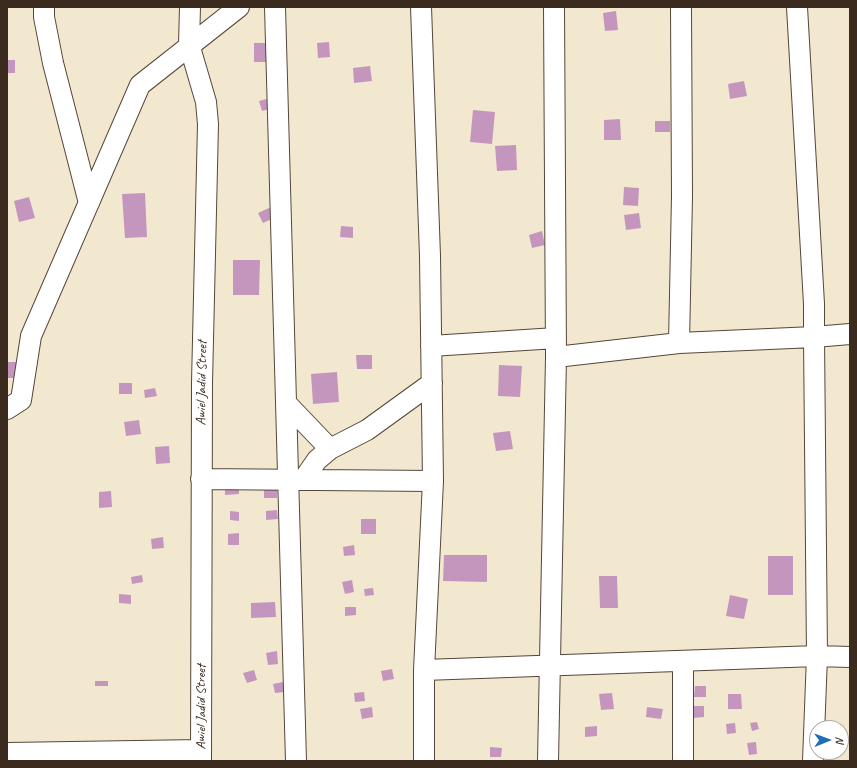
<!DOCTYPE html>
<html>
<head>
<meta charset="utf-8">
<style>
  body { margin:0 }
  #map { position:relative; width:857px; height:768px; overflow:hidden; background:#f2e8d0; font-family:Caveat,sans-serif }
  canvas { display:block }
  .frame { position:absolute; inset:0; border:8px solid #3b2a1e; pointer-events:none }
  .north { position:absolute; left:809px; top:720px; width:40px; height:40px; box-sizing:border-box; background:#fff; border:1px solid #b1aaa5; border-radius:50%; rotate:89deg; font-size:11px; font-weight:700; line-height:16px; text-align:center; color:#3b2a1e }
  .north::after { content:''; display:block; margin:auto; width:14px; height:18px; background:#1f6fb2; clip-path:polygon(50% 0,100% 100%,50% 72%,0 100%) }
</style>
</head>
<body>
<div id="map">
<canvas width="857" height="768"></canvas>
<div class="frame"></div>
<div class="north">N</div>
</div>
<script>
const ctx = document.querySelector('canvas').getContext('2d');
ctx.lineJoin = 'round';
function fillPath(path, color) { ctx.fillStyle = color; ctx.fill(path, 'evenodd'); }
const shape = rows => new Path2D(rows.map(r => 'M' + r).join(''));
function trace(path, color, width, dash) { ctx.strokeStyle = color; ctx.lineWidth = width; ctx.lineCap = dash ? 'butt' : 'round'; ctx.setLineDash(dash || []); ctx.stroke(path); }
function drawText(font, color, halo, rows, align = 'center') {
  ctx.font = font + ' Caveat,sans-serif'; ctx.lineWidth = 3.5; ctx.setLineDash([]); ctx.textBaseline = 'middle'; ctx.strokeStyle = halo; ctx.fillStyle = color; for (const [text, x, y, turn = 0] of rows) {
    ctx.save(); ctx.translate(x, y); ctx.rotate((+turn || 0) * Math.PI / 180); ctx.textAlign = isNaN(turn) ? turn : align; if (halo) ctx.strokeText(text, 0, 0); ctx.fillText(text, 0, 0); ctx.restore();
  }
}
const building = shape([
  [616,11,618,30,605,31,603,13],
  [329,42,330,57,318,58,317,43],
  [254,43,270,43,269,62,254,62],
  [7,60,15,60,15,73,7,73],
  [370,66,372,81,354,83,353,68],
  [744,81,747,96,730,99,728,84],
  [274,97,277,107,262,111,259,101],
  [473,110,495,112,492,144,470,142],
  [620,119,621,140,604,140,604,120],
  [655,121,670,121,670,132,655,132],
  [516,145,517,170,497,171,495,146],
  [624,187,639,188,638,206,623,205],
  [145,193,147,237,125,238,122,194],
  [29,197,35,218,19,222,14,201],
  [271,207,276,217,263,223,258,213],
  [639,213,641,228,626,230,624,215],
  [341,226,353,227,353,238,340,237],
  [542,231,545,245,532,248,529,235],
  [233,260,260,260,259,295,233,295],
  [356,355,372,355,372,369,357,369],
  [7,362,19,362,19,378,7,378],
  [499,365,522,366,520,397,498,396],
  [337,372,339,402,313,404,311,374],
  [119,383,132,383,132,394,119,394],
  [155,388,157,396,145,398,144,390],
  [139,420,141,434,126,436,124,422],
  [510,431,513,449,496,451,493,433],
  [169,446,170,463,156,464,155,447],
  [225,482,239,482,239,494,225,495],
  [264,485,277,485,277,498,264,498],
  [111,491,112,507,99,508,99,492],
  [277,510,278,519,266,520,266,511],
  [230,511,239,512,239,521,230,520],
  [361,519,376,519,376,534,361,534],
  [239,533,239,545,228,545,228,534],
  [163,537,164,548,152,549,151,539],
  [354,545,355,555,344,556,343,547],
  [444,555,487,555,487,582,443,581],
  [768,556,793,556,793,595,768,595],
  [142,575,143,582,132,584,131,577],
  [599,576,617,576,618,608,600,608],
  [352,580,354,592,345,594,342,582],
  [373,588,374,595,365,596,364,589],
  [119,594,131,595,131,604,119,603],
  [730,595,748,599,744,619,726,616],
  [275,602,276,617,251,618,251,603],
  [345,607,356,607,356,615,345,616],
  [277,651,278,664,268,665,266,653],
  [392,669,394,679,383,681,381,671],
  [254,670,257,680,247,683,243,673],
  [95,681,108,681,108,686,95,686],
  [283,682,285,692,275,693,273,684],
  [695,686,706,686,706,697,694,697],
  [364,692,365,701,355,702,354,693],
  [612,693,614,709,601,710,599,694],
  [728,694,741,694,742,709,728,709],
  [693,706,704,706,704,717,693,718],
  [372,707,373,717,362,719,360,709],
  [647,707,663,709,661,719,646,717],
  [757,722,759,729,752,731,750,723],
  [735,723,736,733,727,734,726,724],
  [597,726,597,736,585,737,585,727],
  [756,742,757,754,749,755,747,743],
  [490,747,502,748,501,757,490,757]
]);
const minor = shape([
  [44,7,44,17,53,63,89,203],
  [190,7,189,44,206,102,208,124,202,383,201,761],
  [275,7,296,761],
  [421,7,430,256,433,481,424,670,424,761],
  [679,343,682,196,681,7],
  [431,346,556,338],
  [556,357,679,343,814,337,814,304,797,7],
  [287,404,330,449],
  [7,409,21,400,31,336,140,85,239,7],
  [201,479,433,481],
  [303,480,317,460,330,449,367,430,432,383],
  [424,670,817,656,850,657],
  [7,753,200,750],
  [548,761,556,357,554,7],
  [683,761,683,661],
  [813,761,817,656,814,337,850,334]
]);
const streetNames = [
  ["Awiel Jadid Street",202,383,-89],
  ["Awiel Jadid Street",201,707,-90]
];
fillPath(building, '#c596bd');
trace(minor, '#564639', 22);
trace(minor, '#fff', 20);
drawText('14px', '#3b2a1e', '#fff', streetNames);
</script>
</body>
</html>
